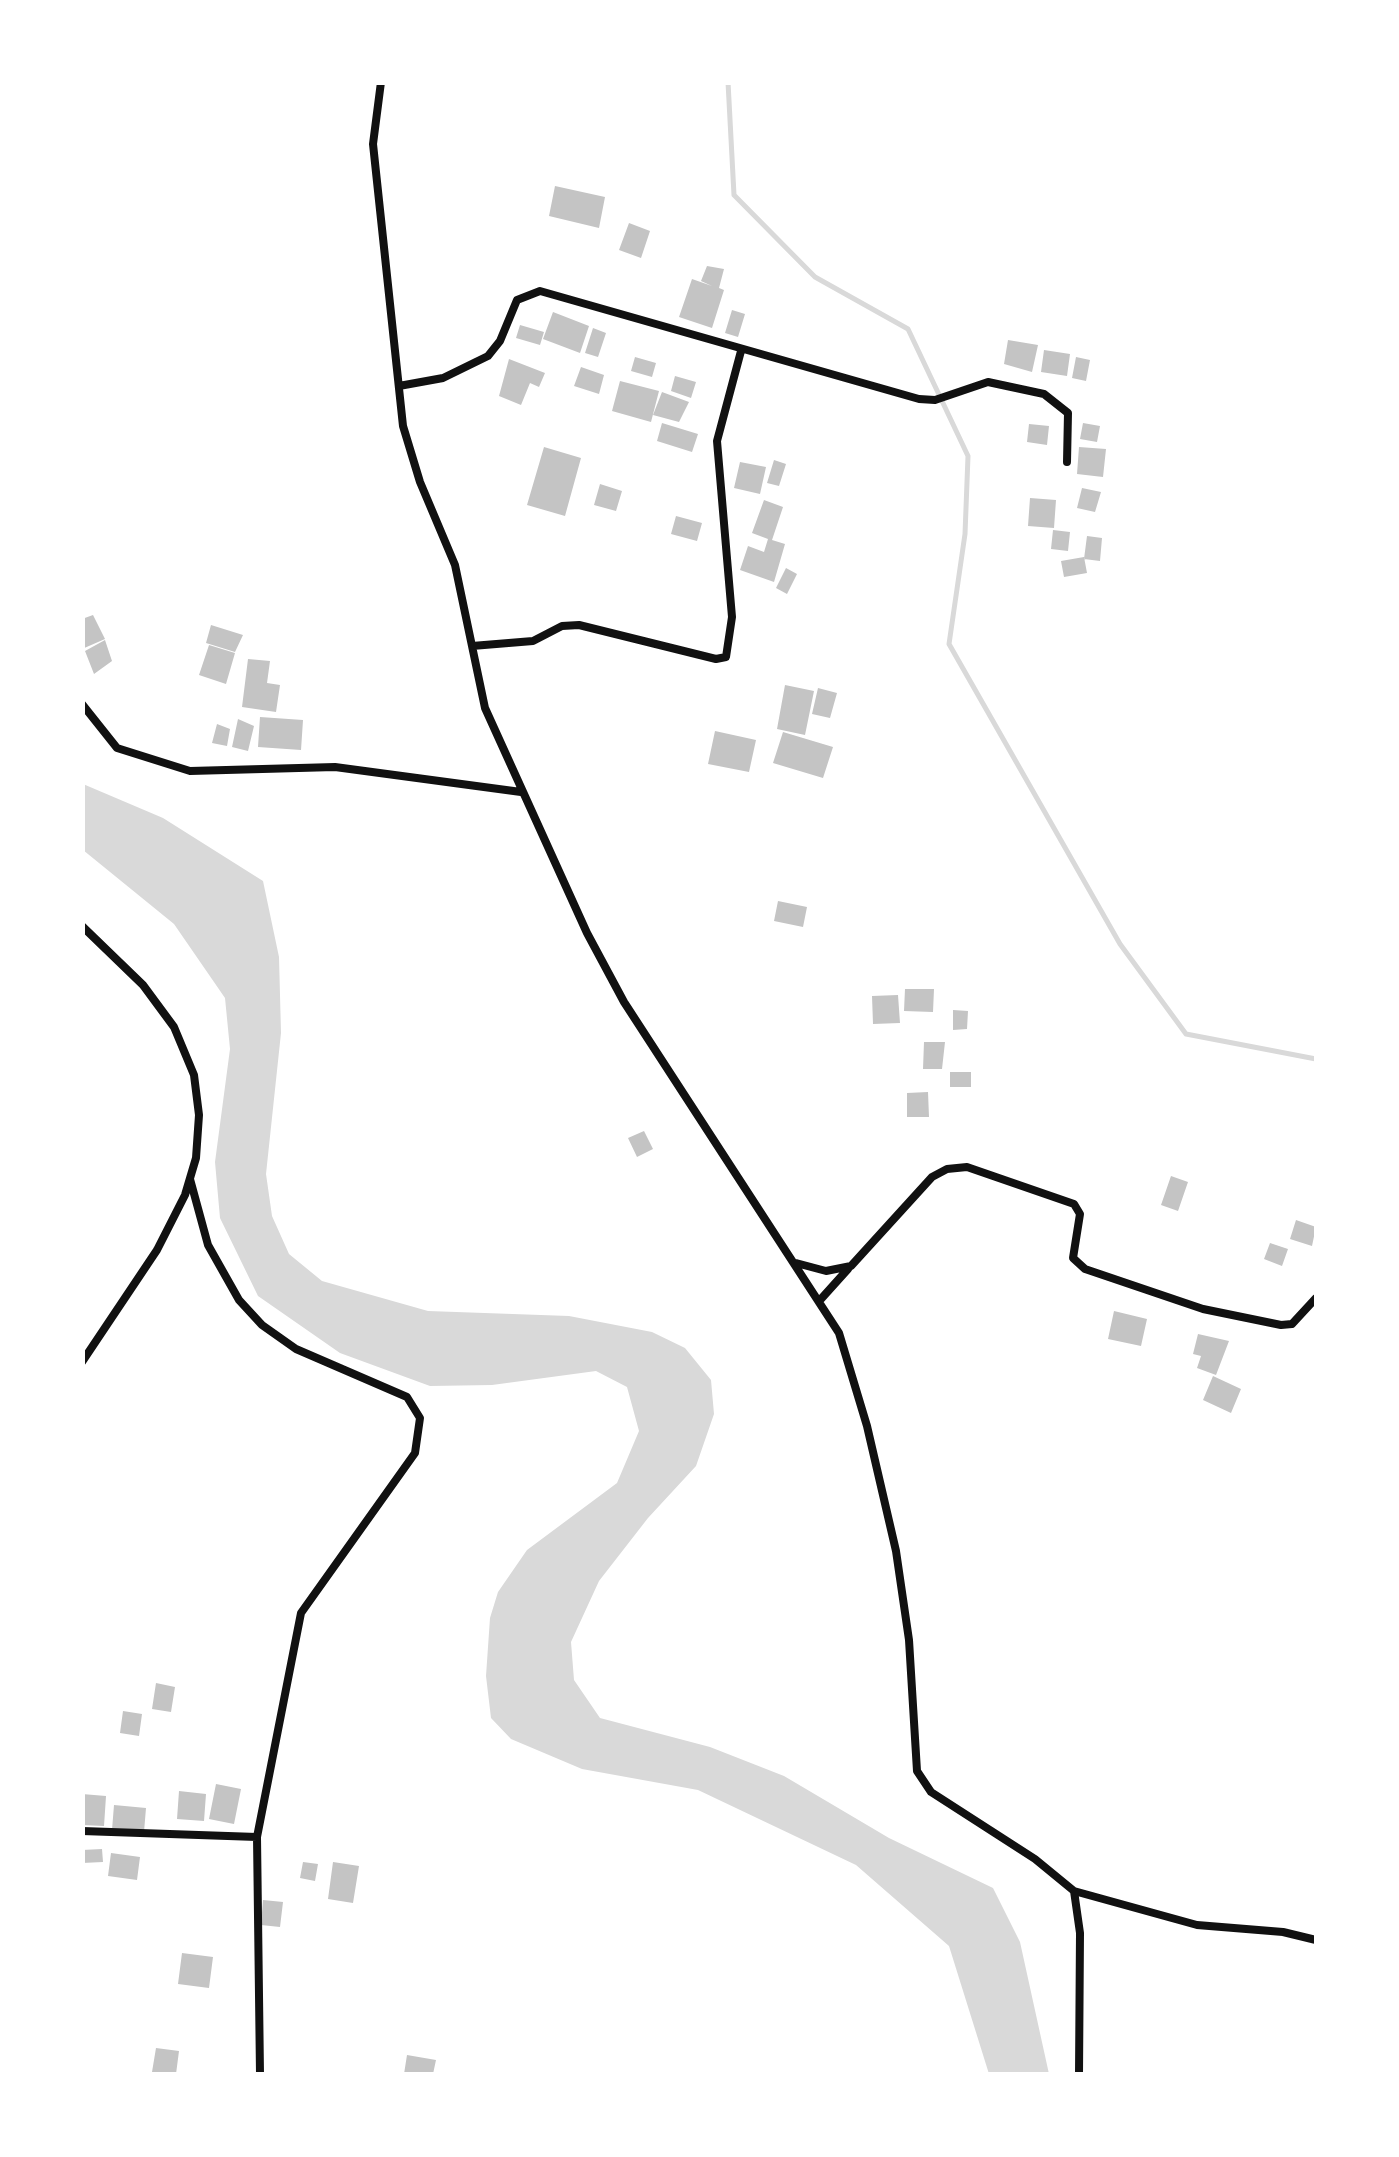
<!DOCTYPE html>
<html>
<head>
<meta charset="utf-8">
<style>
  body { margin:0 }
  #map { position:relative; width:1399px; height:2157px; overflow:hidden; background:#fff; font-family:Cabin,sans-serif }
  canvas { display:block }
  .frame { position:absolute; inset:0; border:85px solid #fff; pointer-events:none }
</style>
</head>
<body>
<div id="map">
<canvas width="1399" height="2157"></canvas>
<div class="frame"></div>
</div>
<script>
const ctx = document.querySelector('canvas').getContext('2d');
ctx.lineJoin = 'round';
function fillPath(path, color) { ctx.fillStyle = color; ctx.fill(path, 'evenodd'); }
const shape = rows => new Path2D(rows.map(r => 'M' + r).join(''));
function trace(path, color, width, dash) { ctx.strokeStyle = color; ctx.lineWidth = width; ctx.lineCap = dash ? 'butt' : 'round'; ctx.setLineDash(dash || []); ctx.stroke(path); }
const water = shape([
  [83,784,163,818,263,881,279,957,281,1033,266,1174,272,1216,289,1254,322,1281,428,1311,569,1316,652,1332,685,1348,711,1380,714,1414,696,1466,648,1518,599,1581,571,1642,574,1680,600,1718,710,1747,784,1776,889,1838,993,1888,1020,1942,1049,2074,989,2074,949,1946,856,1865,698,1790,582,1769,511,1739,491,1718,486,1676,490,1618,498,1592,527,1550,617,1483,639,1431,627,1387,596,1371,492,1385,430,1386,340,1353,258,1296,220,1218,215,1162,230,1049,225,998,174,924,83,850]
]);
const stream = shape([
  [728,82,734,195,815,277,908,329,968,456,965,534,949,644,1120,944,1186,1034,1316,1059]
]);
const building = shape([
  [555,186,605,197,599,228,549,216],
  [629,223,650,231,641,258,619,250],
  [707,266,724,269,719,288,724,290,712,328,679,317,692,279,712,286,701,281],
  [732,310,745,314,738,337,725,333],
  [553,312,589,326,580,353,543,339],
  [520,325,544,332,540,345,516,338],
  [593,328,606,333,598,357,585,353],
  [1008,340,1038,345,1032,372,1004,364],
  [1044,350,1070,354,1067,376,1041,372],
  [635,357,656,363,652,377,631,371],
  [1076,357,1090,360,1086,381,1072,378],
  [509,359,545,373,539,387,530,383,521,405,499,396],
  [581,367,604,375,599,394,574,386],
  [675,376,696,382,691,398,671,391],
  [620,381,659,391,651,422,612,411],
  [662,392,689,402,679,422,653,415],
  [662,423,698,434,692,452,657,441],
  [1083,423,1100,426,1097,442,1080,439],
  [1029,424,1049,426,1047,445,1027,442],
  [544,447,581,458,565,516,527,505],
  [1079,447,1106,449,1103,477,1077,474],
  [774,460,786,464,779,486,767,483],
  [740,462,766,467,760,494,734,488],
  [600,484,622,491,616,511,594,505],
  [1082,488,1101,492,1095,512,1077,508],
  [1030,498,1056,500,1054,528,1028,526],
  [764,500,783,507,772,540,785,544,774,582,740,570,748,546,764,552,768,539,752,533],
  [676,516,702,523,697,541,671,534],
  [1053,530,1070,532,1068,551,1051,549],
  [1087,536,1102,538,1100,561,1084,559],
  [1084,557,1087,573,1064,577,1061,561],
  [786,568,797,574,787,594,776,588],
  [93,615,105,639,82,649,82,619],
  [211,625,243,635,235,652,206,643],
  [105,640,112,661,94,674,85,651],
  [209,645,235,653,226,684,199,675],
  [248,659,270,661,267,683,280,685,276,712,242,707],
  [785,685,814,691,805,735,777,729],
  [818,688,837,693,830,718,812,714],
  [260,717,303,720,301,750,258,747],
  [238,719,254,726,248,751,232,747],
  [217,724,230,729,227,746,212,743],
  [715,731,756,740,749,772,708,764],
  [783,732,833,747,823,778,773,763],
  [778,901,807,907,803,927,774,921],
  [905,989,934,989,933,1012,904,1011],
  [898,995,900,1023,873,1024,872,996],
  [953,1010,968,1011,967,1029,953,1030],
  [924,1042,945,1042,942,1069,923,1069],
  [950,1072,971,1072,971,1087,950,1087],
  [928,1092,929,1117,907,1117,907,1093],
  [644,1131,653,1149,637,1157,628,1138],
  [1171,1176,1188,1182,1178,1211,1161,1205],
  [1296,1220,1316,1227,1312,1246,1290,1239],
  [1270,1243,1288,1249,1282,1266,1264,1259],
  [1114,1311,1147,1319,1141,1346,1108,1339],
  [1198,1334,1229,1341,1216,1375,1197,1368,1201,1356,1193,1354],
  [1213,1376,1241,1389,1231,1413,1203,1400],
  [156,1683,175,1687,171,1712,152,1709],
  [123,1711,142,1714,139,1736,120,1733],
  [216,1784,241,1789,234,1824,209,1819],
  [179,1791,206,1794,204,1821,177,1819],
  [82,1794,106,1796,104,1826,82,1825],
  [114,1805,146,1808,144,1832,112,1830],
  [102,1849,103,1862,82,1863,82,1850],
  [111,1853,140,1857,137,1880,108,1876],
  [303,1862,318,1864,315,1881,300,1878],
  [333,1862,359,1866,353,1903,328,1899],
  [263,1900,283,1902,280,1927,261,1925],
  [182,1953,213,1957,209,1988,178,1984],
  [156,2048,179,2051,176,2074,152,2072],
  [407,2055,436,2060,433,2074,404,2074]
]);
const minor = shape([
  [381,82,373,144,403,426,420,482,455,565,485,708,587,933,624,1002,839,1333,867,1426,896,1551,909,1640,917,1771,931,1792,1035,1859,1074,1891,1080,1933,1079,2074],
  [399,386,443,378,488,356,500,341,517,300,540,291,919,399,935,400,988,382,1044,394,1068,413,1067,462],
  [472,646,533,641,562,626,579,625,716,659,726,657,732,617,717,441,741,351],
  [82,704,117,748,190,771,335,767,521,792],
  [82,926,143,985,174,1027,194,1075,199,1115,196,1158,185,1195,157,1250,82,1362],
  [190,1179,208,1245,239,1300,262,1325,296,1349,407,1397,420,1418,415,1453,301,1613,257,1837],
  [796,1263,826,1271,851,1266,932,1177,947,1169,967,1167,1074,1204,1080,1214,1073,1258,1085,1269,1203,1309,1281,1325,1292,1324,1316,1298],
  [821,1299,848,1269],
  [82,1831,257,1837,260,2074],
  [1074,1891,1197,1925,1283,1932,1316,1940]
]);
fillPath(water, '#d9d9d9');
trace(stream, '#d9d9d9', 5);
fillPath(building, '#c4c4c4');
trace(minor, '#111', 8);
</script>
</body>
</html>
